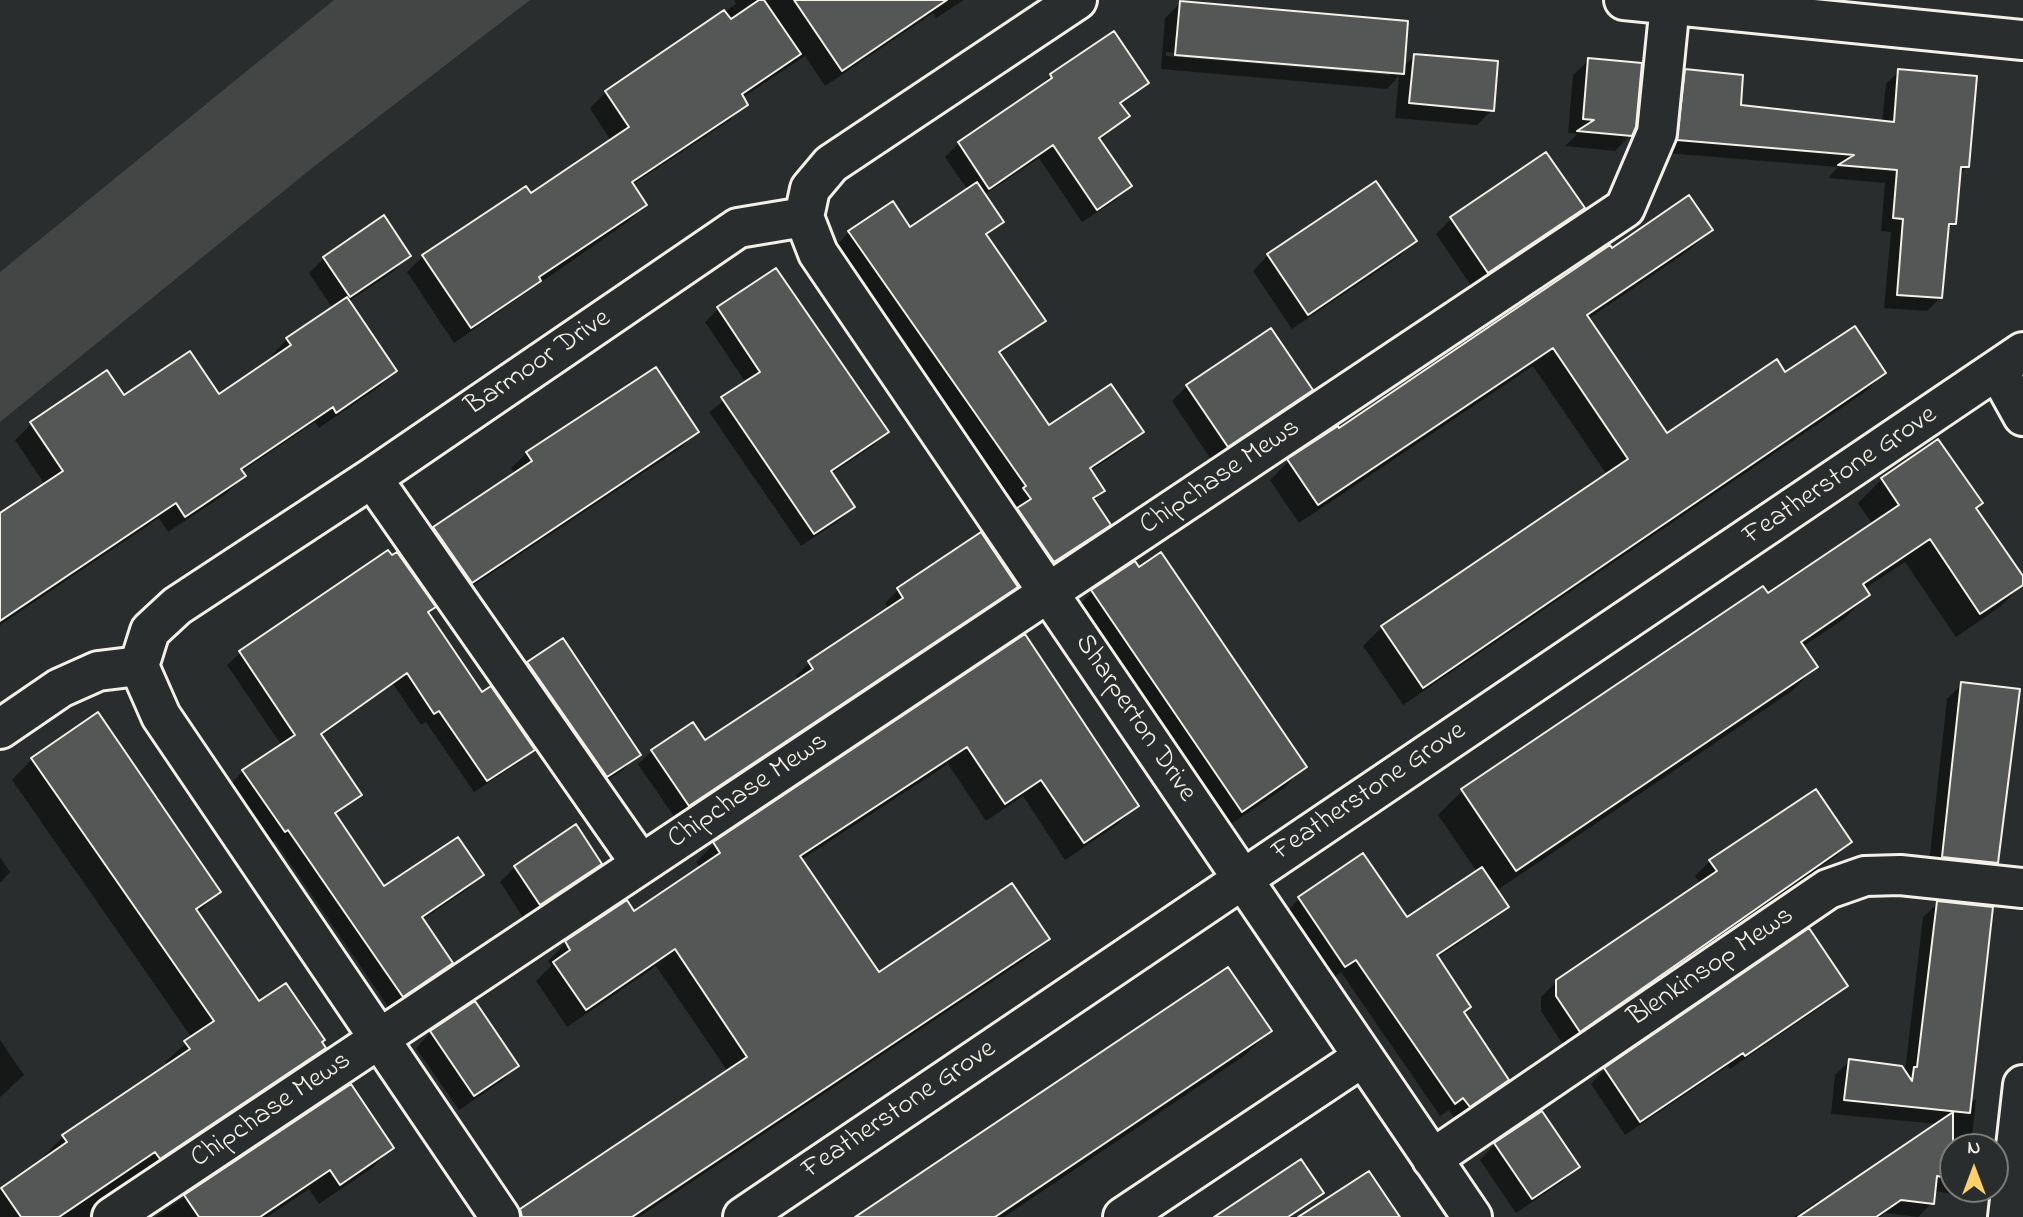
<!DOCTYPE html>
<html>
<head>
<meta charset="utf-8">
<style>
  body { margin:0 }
  #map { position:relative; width:2023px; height:1217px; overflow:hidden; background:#2a2d2e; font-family:"Indie Flower",sans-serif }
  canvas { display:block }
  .north { position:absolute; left:1939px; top:1133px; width:70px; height:70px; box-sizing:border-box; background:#2a2d2e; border:2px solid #7b7b78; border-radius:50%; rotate:0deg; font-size:19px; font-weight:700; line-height:28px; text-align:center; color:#f4f1e8 }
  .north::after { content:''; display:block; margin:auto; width:24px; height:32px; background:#ffd166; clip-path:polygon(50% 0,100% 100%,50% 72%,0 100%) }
</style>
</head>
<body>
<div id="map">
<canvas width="2023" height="1217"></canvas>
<div class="north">N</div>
</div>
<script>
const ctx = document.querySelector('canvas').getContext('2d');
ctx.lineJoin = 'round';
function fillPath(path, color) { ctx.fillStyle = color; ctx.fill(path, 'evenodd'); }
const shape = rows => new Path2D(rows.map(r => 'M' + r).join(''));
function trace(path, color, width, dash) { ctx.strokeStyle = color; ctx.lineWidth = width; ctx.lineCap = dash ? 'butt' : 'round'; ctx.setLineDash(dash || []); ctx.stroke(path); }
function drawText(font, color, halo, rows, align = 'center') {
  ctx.font = font + ' "Indie Flower",sans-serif'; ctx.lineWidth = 6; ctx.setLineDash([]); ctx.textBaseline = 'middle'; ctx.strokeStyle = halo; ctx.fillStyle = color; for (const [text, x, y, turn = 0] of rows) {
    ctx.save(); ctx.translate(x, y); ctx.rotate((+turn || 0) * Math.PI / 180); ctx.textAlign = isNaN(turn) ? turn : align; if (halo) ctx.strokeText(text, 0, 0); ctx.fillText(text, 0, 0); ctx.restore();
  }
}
const green = shape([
  [334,0,530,0,312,168,0,422,0,272]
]);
const shadow = shape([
  [734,0,964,0,936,18,933,13,825,86,805,56,742,98,746,104,730,120,632,185,645,205,629,221,454,343,407,272,423,256,530,195,611,141,590,108,606,92,736,4],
  [1180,3,1402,68,1415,55,1492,110,1477,125,1395,118,1399,76,1387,89,1161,69,1165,18],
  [1166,52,1390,71,1390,75,1166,56],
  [1589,60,1630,135,1615,151,1565,146,1577,134,1568,133,1573,75],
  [1686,71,1739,107,1882,122,1886,84,1899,71,1967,167,1958,176,1954,223,1947,231,1941,297,1927,311,1884,308,1891,232,1881,231,1885,183,1828,178,1838,167,1665,153,1673,85],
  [1051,75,1147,83,1120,106,1128,116,1099,141,1130,186,1116,200,1082,222,1039,158,984,195,1002,221,986,237,1044,321,999,355,1048,428,1142,432,1128,446,1090,471,1103,491,1093,501,1109,524,1095,538,1040,575,1011,503,1013,501,836,246,849,232,910,230,968,190,945,157,959,143,1037,89],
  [1546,155,1583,208,1568,223,1472,287,1436,234,1451,219],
  [1375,183,1415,241,1400,256,1292,329,1253,271,1268,255],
  [1710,230,1691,249,1588,319,1667,435,1785,374,1884,373,1865,392,1403,705,1363,646,1382,627,1607,475,1533,366,1299,523,1270,480,1289,461,1611,250],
  [409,255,394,271,348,302,395,371,379,387,319,428,315,422,241,472,244,476,227,493,168,532,159,518,0,625,0,515,45,485,15,440,30,425,67,479,70,477,34,424,31,424,106,373,123,398,218,396,273,359,271,356,287,339,333,309,309,273,324,258],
  [775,270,887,432,874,445,831,474,853,507,840,520,801,546,709,412,746,383,705,322,718,309],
  [655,369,697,431,682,447,456,597,419,544,434,529,515,474,511,468,527,453],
  [1187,386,1311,390,1295,405,1212,461,1172,401],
  [1882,479,1975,509,2023,579,2023,584,2001,606,1956,637,1905,562,1864,589,1868,595,1844,619,1802,647,1816,667,1792,691,1496,891,1507,906,1493,920,1437,958,1462,1013,1507,1080,1493,1094,1455,1120,1449,1110,1440,1116,1341,972,1330,980,1285,913,1299,899,1363,856,1406,920,1477,872,1438,815,1462,791,1873,525,1858,503],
  [1016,586,1002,600,675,818,638,764,652,751,704,742,799,680,796,676,809,663,889,609,885,603,898,590],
  [1093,591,1305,767,1283,789,1219,832,1071,613],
  [433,607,427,613,482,694,532,749,520,762,474,792,426,722,421,725,393,684,321,736,360,794,335,815,384,888,481,875,469,888,422,920,451,963,438,975,389,1008,275,841,271,843,231,784,243,771,282,746,227,665,240,653],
  [1025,637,1137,805,1118,824,1065,860,1023,796,986,821,948,764,801,860,878,974,1047,939,1029,957,639,1217,520,1217,537,1199,728,1072,656,966,567,1027,536,981,551,966,548,961,566,943,626,902,634,914,701,868,696,862,714,844],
  [528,663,638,754,623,770,591,791,513,679],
  [1962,684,1997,863,1981,878,1928,872,1947,699],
  [32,759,219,892,197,914,258,1004,324,1048,303,1068,90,1210,89,1217,0,1217,0,1190,45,1159,43,1157,64,1136,167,1066,165,1062,192,1038,12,780],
  [1850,842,1835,857,1564,1046,1541,1011,1541,997,1557,981,1700,884,1695,876,1710,861],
  [0,857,10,872,0,883],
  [600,864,585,879,524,919,500,882,515,867],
  [1938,903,1969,1103,1976,1099,1971,1147,1953,1147,1953,1189,1958,1189,1953,1194,1934,1191,1932,1203,1918,1217,1886,1213,1880,1217,1794,1217,1819,1200,1821,1204,1938,1124,1831,1114,1835,1075,1849,1061,1905,1072,1923,917],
  [1845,985,1831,1000,1730,1069,1728,1066,1625,1135,1591,1084,1605,1069],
  [1270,1031,1244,1056,1004,1217,858,1217],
  [431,1032,517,1066,502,1081,459,1110,416,1048],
  [0,1040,24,1075,0,1097],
  [350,1087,392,1147,372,1168,319,1204,309,1189,267,1217,155,1217],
  [1495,1144,1578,1167,1562,1182,1516,1213,1480,1160]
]);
const building = shape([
  [759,0,764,0,801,54,742,94,748,105,632,182,647,205,539,277,541,281,471,328,422,255,526,186,531,193,629,127,605,91,724,10,731,19,759,0],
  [794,0,947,0,842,71,794,0],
  [1180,1,1408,21,1404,74,1175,55,1180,1],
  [1114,31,1149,83,1120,103,1130,116,1099,138,1132,186,1097,210,1053,145,989,189,958,142,1052,78,1050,74,1114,31],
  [1414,54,1498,61,1494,111,1409,103,1414,54],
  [1588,58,1642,63,1636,127,1632,136,1577,131,1594,120,1583,119,1588,58],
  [1685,69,1743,75,1741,105,1894,122,1898,69,1977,76,1969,167,1961,167,1956,224,1949,224,1942,298,1897,295,1903,219,1893,218,1897,170,1838,165,1854,155,1677,140,1685,69],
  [1546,152,1585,208,1488,273,1450,217,1546,152],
  [1376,181,1417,241,1308,315,1267,254,1376,181],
  [977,182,1004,222,986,234,1046,321,999,352,1049,425,1111,384,1144,432,1090,468,1105,491,1093,498,1111,525,1054,562,1017,508,1031,499,1023,488,1026,486,848,231,893,201,910,227,977,182],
  [1689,195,1713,230,1587,315,1667,433,1777,359,1785,372,1855,326,1886,373,1423,688,1381,626,1628,459,1553,348,1318,505,1287,459,1338,426,1339,428,1610,245,1612,248,1689,195],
  [384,215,411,256,350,297,323,257,384,215],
  [776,268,889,432,831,471,855,507,814,534,721,397,760,372,717,307,776,268],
  [347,297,397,371,336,413,333,407,241,469,246,476,185,517,176,503,0,621,0,513,63,471,30,422,107,370,124,395,190,351,219,394,291,345,286,338,347,297],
  [1271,328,1313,390,1228,447,1186,385,1271,328],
  [656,367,699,432,472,583,433,527,532,461,526,452,656,367],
  [1938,439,1983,503,1976,508,2023,576,2023,585,1980,614,1930,539,1863,584,1870,595,1801,642,1818,667,1516,871,1461,789,1763,586,1768,593,1899,505,1881,478,1938,439],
  [981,532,1018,587,689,806,651,750,693,722,705,740,813,669,808,661,903,598,897,588,981,532],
  [388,550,392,555,397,552,436,607,428,612,482,692,491,686,535,750,487,781,439,711,434,714,407,673,321,734,362,795,335,813,384,886,458,837,484,875,422,917,453,963,403,997,288,830,285,832,242,770,295,735,239,651,388,550],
  [1161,552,1307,767,1242,812,1091,590,1135,561,1139,567,1161,552],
  [1025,634,1139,806,1084,843,1041,780,1005,804,967,747,800,856,879,972,1012,883,1050,939,632,1217,522,1217,520,1209,747,1057,675,949,586,1010,553,962,570,950,565,941,627,900,634,911,720,853,713,842,1025,634],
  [563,638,641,755,607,777,527,662,563,638],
  [1961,682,2020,689,1998,863,1942,857,1961,682],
  [98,712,221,892,196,909,259,1001,286,983,325,1040,322,1042,326,1048,160,1159,155,1152,59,1217,21,1217,1,1188,67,1142,62,1135,190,1049,184,1041,214,1021,31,758,98,712],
  [1816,789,1852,842,1580,1032,1556,996,1556,980,1717,871,1709,860,1816,789],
  [576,824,602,864,540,905,514,866,576,824],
  [1363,853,1407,917,1482,867,1509,907,1437,955,1471,1007,1464,1012,1509,1080,1470,1107,1463,1098,1455,1104,1356,960,1345,967,1298,897,1363,853],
  [1937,901,1993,907,1970,1113,1844,1100,1849,1059,1902,1066,1912,1081,1914,1067,1917,1067,1937,901],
  [1809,928,1848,986,1745,1056,1743,1053,1640,1122,1604,1068,1809,928],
  [1228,967,1272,1031,995,1217,855,1217,1228,967],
  [475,1001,519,1066,474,1096,430,1031,475,1001],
  [351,1084,394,1148,340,1185,330,1170,260,1217,199,1217,184,1195,351,1084],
  [1542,1111,1580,1167,1532,1199,1494,1143,1542,1111],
  [1953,1112,1953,1179,1937,1176,1934,1204,1901,1200,1876,1217,1798,1217,1953,1112],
  [1301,1159,1324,1193,1288,1217,1214,1217,1301,1159],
  [1369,1171,1400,1217,1298,1217,1369,1171]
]);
const street = shape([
  [1624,0,2023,40],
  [804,217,818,253,1472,1217],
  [804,217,810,189,831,164,1077,0],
  [1998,371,2023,416],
  [372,478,641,864],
  [139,666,150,631,177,606,372,478,738,228,804,217],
  [139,666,161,716,500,1217],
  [0,729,60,688,98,671,139,666],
  [1432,1159,1828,889,1865,876,1900,875,2023,888],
  [112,1217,1625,208,1657,133,1670,4],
  [743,1217,2023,352],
  [1123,1217,1363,1057],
  [2008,1217,2023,1085]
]);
const streetNames = [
  ["Barmoor Drive",539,364,-34],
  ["Featherstone Grove",1841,477,-34],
  ["Chipchase Mews",1221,478,-34],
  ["Sharperton Drive",1134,719,56],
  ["Chipchase Mews",749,792,-34],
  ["Featherstone Grove",1370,793,-34],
  ["Blenkinsop Mews",1712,968,-34],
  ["Chipchase Mews",272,1111,-34],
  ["Featherstone Grove",900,1111,-34]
];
fillPath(green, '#444645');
fillPath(shadow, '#0007');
fillPath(building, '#555756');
trace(building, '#f4f1e8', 2);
trace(street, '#f4f1e8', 44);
trace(street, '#2a2d2e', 38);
drawText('28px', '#f4f1e8', '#2a2d2e', streetNames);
</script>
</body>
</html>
